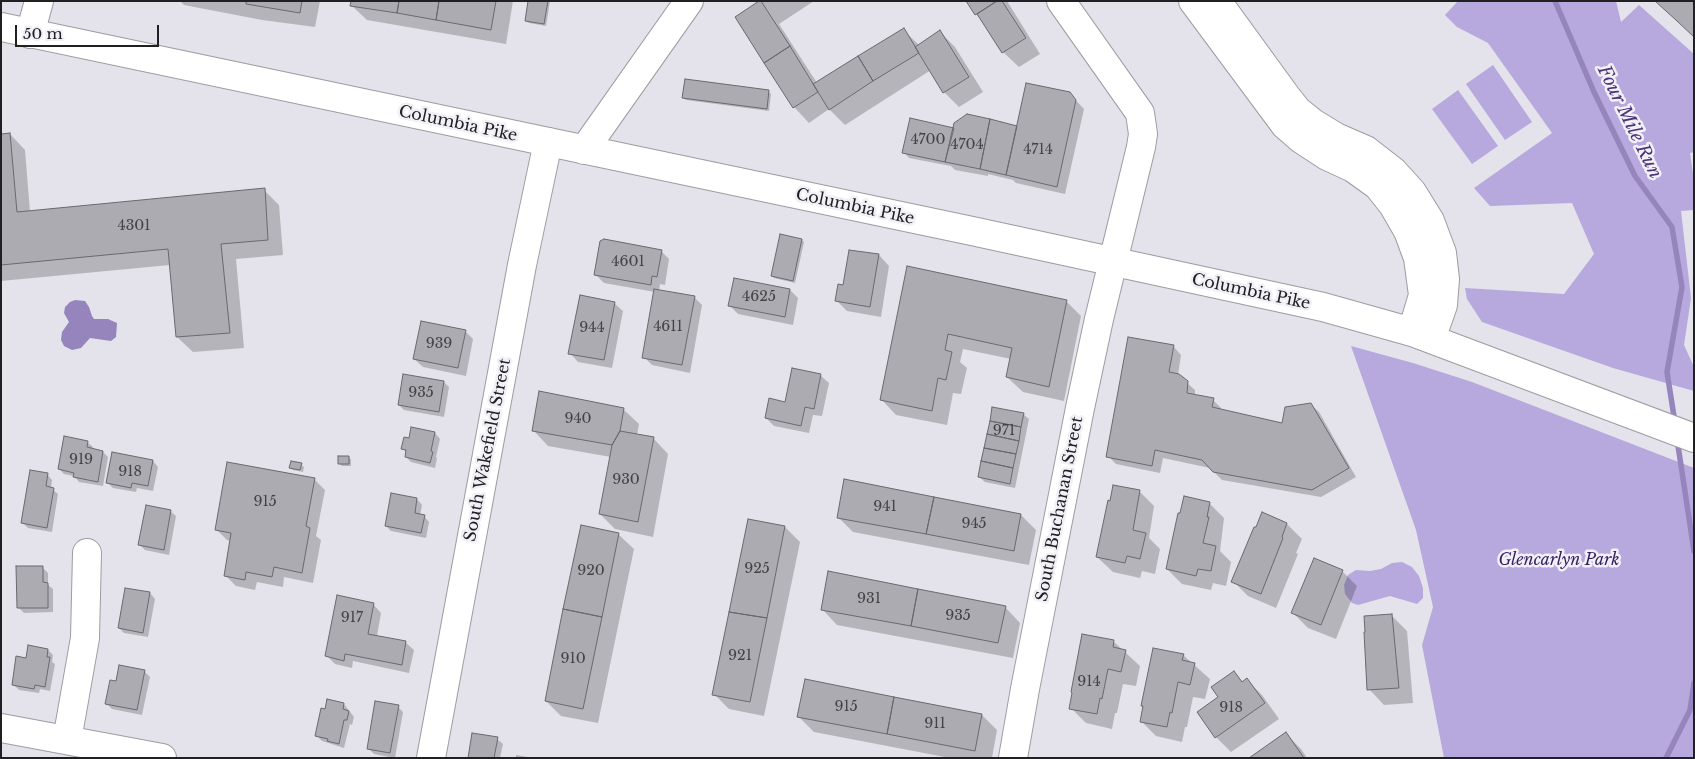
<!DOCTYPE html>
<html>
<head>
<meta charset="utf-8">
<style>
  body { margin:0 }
  #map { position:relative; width:1695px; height:759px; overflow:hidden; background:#e4e2ea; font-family:"Libre Baskerville",serif }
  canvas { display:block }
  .frame { position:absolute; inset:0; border:2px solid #202022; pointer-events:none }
  .scale { position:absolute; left:15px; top:25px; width:144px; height:22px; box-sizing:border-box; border:2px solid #202022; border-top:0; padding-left:6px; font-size:15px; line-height:18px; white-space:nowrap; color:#202022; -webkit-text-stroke:4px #f1f0f7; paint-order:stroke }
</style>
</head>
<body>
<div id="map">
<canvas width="1695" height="759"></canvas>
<div class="frame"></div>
<div class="scale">50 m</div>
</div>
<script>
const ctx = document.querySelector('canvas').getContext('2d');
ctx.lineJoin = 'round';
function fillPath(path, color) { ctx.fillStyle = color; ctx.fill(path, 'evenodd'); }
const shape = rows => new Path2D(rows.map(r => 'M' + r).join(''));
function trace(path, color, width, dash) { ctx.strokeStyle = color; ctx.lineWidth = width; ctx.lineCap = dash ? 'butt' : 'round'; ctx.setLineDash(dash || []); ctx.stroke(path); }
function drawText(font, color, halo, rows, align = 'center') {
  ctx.font = font + ' "Libre Baskerville",serif'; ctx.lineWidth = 5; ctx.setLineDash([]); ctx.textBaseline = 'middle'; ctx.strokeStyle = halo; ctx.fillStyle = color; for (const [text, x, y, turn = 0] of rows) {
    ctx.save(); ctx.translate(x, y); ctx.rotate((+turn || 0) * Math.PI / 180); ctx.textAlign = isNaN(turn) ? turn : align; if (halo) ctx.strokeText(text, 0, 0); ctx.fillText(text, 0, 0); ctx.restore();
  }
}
const green = shape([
  [1458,1,1616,1,1621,22,1639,5,1694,54,1694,152,1690,153,1694,180,1694,210,1681,211,1691,298,1684,345,1694,367,1694,391,1613,368,1482,322,1467,299,1465,288,1564,294,1594,254,1572,203,1490,206,1474,188,1552,133,1488,43,1457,27,1445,15],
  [1493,65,1532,122,1505,140,1466,84],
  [1458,90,1498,146,1472,164,1432,109],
  [1351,346,1413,363,1472,382,1694,468,1694,758,1444,758,1422,645,1433,607,1416,530],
  [1402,562,1412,567,1419,576,1423,588,1423,598,1417,604,1390,596,1358,605,1352,603,1345,594,1344,585,1348,575,1356,570,1370,571,1381,569,1392,563]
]);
const water = shape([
  [75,300,85,301,89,307,92,316,94,319,108,319,117,323,116,337,111,341,90,338,81,348,72,350,64,346,61,340,62,332,69,322,64,313,65,307,70,302]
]);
const shadow = shape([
  [180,1,320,1,315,27,262,20,184,5],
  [352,1,513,1,506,44,367,20,351,5],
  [530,1,550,1,546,26,529,23,527,21],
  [761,1,814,1,779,24,817,83,903,30,919,45,940,32,955,47,983,92,959,107,944,92,931,70,845,125,829,109,809,123,794,107,737,17],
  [968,1,1007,1,1040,54,1019,67,1003,52,985,23,976,14],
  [768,91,771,94,769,111,686,100,683,98],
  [1069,93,1084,109,1065,194,1016,183,1013,180,988,174,988,176,955,170,951,166,909,158,904,152,954,129,1018,128],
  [10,134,25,150,30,212,264,190,279,205,283,255,236,259,244,348,193,352,177,337,170,265,1,281,1,135],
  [802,240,804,242,795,283,774,278,772,276],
  [661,251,669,259,665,285,660,284,659,291,694,297,702,305,690,373,652,365,644,357,655,292,604,283,595,274],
  [879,255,889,266,881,317,847,311,836,300,844,286],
  [908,268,1066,301,1081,316,1064,401,1023,392,1007,377,1011,359,963,349,960,362,967,368,961,394,953,393,947,425,896,415,881,399],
  [790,290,798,298,793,325,738,314,730,306],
  [614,303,623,311,612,368,578,362,570,353],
  [465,331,473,339,466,376,423,367,414,359],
  [1173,346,1181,355,1178,375,1195,390,1195,396,1213,400,1221,408,1221,411,1283,424,1310,404,1319,412,1356,477,1321,497,1222,480,1210,468,1163,458,1160,473,1116,464,1108,456],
  [820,375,829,383,822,416,813,415,809,433,774,426,766,418],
  [444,382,449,387,444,417,404,410,399,405],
  [623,409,639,424,637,435,653,438,668,454,653,537,615,529,600,514,611,457,548,446,533,430],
  [1023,414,1029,419,1015,488,985,482,979,477],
  [435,433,440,439,436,457,437,458,435,468,411,462,406,457,407,453,403,449,410,440],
  [87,442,93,447,92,450,103,452,108,457,103,486,79,482,74,476,64,474,59,469],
  [349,457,351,460,351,466,342,466,339,463],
  [153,461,158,467,153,491,137,488,136,492,113,488,108,483],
  [301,465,304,467,303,472,293,470,290,468],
  [47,474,52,480,51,488,58,494,52,532,28,528,23,523],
  [314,479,325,490,316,536,321,540,313,583,284,577,283,587,257,582,255,590,236,586,225,575,231,541,227,540,216,529],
  [1139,491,1154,506,1149,538,1160,549,1155,574,1142,571,1140,578,1113,572,1097,557],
  [417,499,422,505,420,516,424,516,429,522,426,538,391,531,386,526],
  [1209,503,1224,518,1220,551,1231,562,1226,586,1213,583,1211,590,1182,584,1167,569],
  [170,511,176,516,169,555,145,550,140,545],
  [1262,514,1287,524,1302,539,1296,553,1298,554,1276,608,1248,596,1233,581],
  [1021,515,1036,530,1029,565,853,532,838,517],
  [749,521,785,527,800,542,764,716,729,709,714,694],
  [618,534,634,549,598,723,561,716,546,701],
  [42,567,48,573,48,585,53,589,53,612,24,613,18,607],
  [1342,571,1357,586,1336,639,1308,628,1293,613],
  [126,589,150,593,155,599,148,637,124,633,119,628],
  [373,604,381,613,377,636,405,642,414,650,409,673,353,661,352,668,335,664,327,656],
  [1005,607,1020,623,1013,658,837,625,822,609],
  [1392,616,1407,631,1413,703,1384,705,1369,689],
  [1113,641,1140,666,1136,686,1123,684,1117,713,1115,713,1112,729,1086,723,1071,708],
  [48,650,53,655,52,662,55,664,50,691,40,689,39,693,19,690,13,684,27,660],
  [1183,655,1210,679,1205,699,1193,697,1187,727,1185,727,1182,742,1156,736,1141,721],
  [144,671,150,677,142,715,112,709,107,704,117,682],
  [1234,673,1243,682,1247,680,1262,695,1279,719,1231,752,1216,737,1199,713,1220,698],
  [344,704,354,717,352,725,350,724,344,748,322,741,316,735,326,710],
  [398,707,403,712,395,758,374,754,368,748],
  [982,715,997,730,992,758,950,758,814,732,799,717],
  [1286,734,1301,749,1307,758,1251,758],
  [497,739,503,744,500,758,469,758],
  [516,755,534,758,516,758]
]);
const stream = shape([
  [1555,1,1594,92,1635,176,1672,227,1682,287,1667,372,1675,423],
  [1677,439,1694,551],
  [1666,758,1690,710,1694,683]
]);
const building = shape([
  [246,1,302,1,300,13,246,4,246,1],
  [351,1,399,1,397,13,350,6,351,1],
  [399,1,439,1,436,20,397,13,399,1],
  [439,1,496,1,491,30,436,20,439,1],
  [528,1,548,1,544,24,525,21,528,1],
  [759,1,761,1,790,46,764,63,735,17,759,1],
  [966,1,997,1,975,15,966,1],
  [997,1,1002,1,1026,38,1002,53,977,14,997,1],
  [1655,1,1694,1,1694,37,1677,21,1655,1],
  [904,28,919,53,873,81,858,56,904,28],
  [940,30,969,77,943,93,915,47,940,30],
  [790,46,818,92,793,108,764,63,790,46],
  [858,56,873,81,829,110,813,84,858,56],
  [685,79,769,90,767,109,682,98,685,79],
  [1026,83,1070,92,1076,100,1057,187,1006,175,1026,83],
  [967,114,990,119,980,169,945,162,954,123,967,114],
  [910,118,954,128,945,162,902,153,910,118],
  [990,119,1017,126,1006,175,980,169,990,119],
  [10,133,17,212,265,188,268,240,221,244,230,333,176,337,168,249,1,265,1,134,10,133],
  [780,234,802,239,793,281,771,276,780,234],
  [604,239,662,250,657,277,652,276,651,285,594,275,600,241,604,239],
  [849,250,879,254,870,307,835,301,838,284,843,285,849,250],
  [907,266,1067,300,1049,387,1006,377,1012,348,948,334,945,350,952,352,946,380,938,378,932,411,880,400,907,266],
  [734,278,790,289,785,317,728,306,734,278],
  [654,289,695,296,682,365,642,358,654,289],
  [580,295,615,302,604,360,568,354,580,295],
  [421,321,466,330,458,368,413,359,421,321],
  [1128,337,1174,345,1169,372,1179,374,1188,381,1187,393,1214,398,1212,407,1282,423,1285,407,1311,403,1349,468,1312,490,1213,472,1202,460,1155,450,1152,466,1106,457,1128,337],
  [792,368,821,374,814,409,805,407,801,426,765,418,769,398,785,402,792,368],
  [403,374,444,381,439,412,398,405,403,374],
  [539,391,624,408,620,431,612,445,532,431,539,391],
  [992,407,1024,413,1021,427,990,421,992,407],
  [990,421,1021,427,1019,441,987,434,990,421],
  [411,427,435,432,431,451,433,452,430,463,405,457,406,450,401,449,404,437,409,438,411,427],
  [620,431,654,437,638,522,599,514,612,445,620,431],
  [987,434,1019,441,1016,454,984,448,987,434],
  [64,436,88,441,87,447,103,451,98,482,73,477,74,473,58,469,64,436],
  [984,448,1016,454,1013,468,981,461,984,448],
  [112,452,153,460,148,486,132,483,131,488,106,483,112,452],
  [338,456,349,456,349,464,338,464,338,456],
  [291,461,302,463,300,470,289,468,291,461],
  [981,461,1013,468,1010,484,978,477,981,461],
  [227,462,315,478,306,526,310,528,302,573,274,567,272,577,246,572,245,580,224,576,231,533,215,530,227,462],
  [30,470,48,473,46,486,54,488,47,528,21,523,30,470],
  [844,479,934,497,926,534,837,518,844,479],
  [1113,485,1140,490,1133,530,1146,533,1140,559,1127,556,1125,563,1096,557,1108,500,1110,501,1113,485],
  [391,493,417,498,415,513,425,515,421,533,385,526,391,493],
  [1184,496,1210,502,1207,517,1209,517,1203,543,1216,546,1211,571,1198,569,1196,576,1166,569,1178,513,1180,513,1184,496],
  [934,497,1021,514,1014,551,926,534,934,497],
  [146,505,171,510,164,550,138,545,146,505],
  [1262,512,1287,523,1282,537,1283,538,1261,594,1231,582,1254,527,1256,527,1262,512],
  [748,519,785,526,767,618,729,612,748,519],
  [581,525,619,533,602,617,563,609,581,525],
  [1314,558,1343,570,1321,625,1291,613,1314,558],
  [16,566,43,566,43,582,48,583,48,608,17,608,16,566],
  [828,571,918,589,911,626,821,610,828,571],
  [125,588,150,592,143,633,118,628,125,588],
  [918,589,1006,606,998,643,911,626,918,589],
  [337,595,374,603,368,634,406,641,402,665,345,654,344,661,325,656,337,595],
  [563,609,602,617,583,709,545,701,563,609],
  [729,612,767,618,750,702,712,695,729,612],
  [1392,614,1399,688,1367,690,1364,632,1365,632,1364,616,1392,614],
  [1082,634,1114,640,1113,647,1126,650,1121,672,1108,669,1102,699,1100,698,1097,714,1069,709,1072,693,1071,692,1082,634],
  [28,645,48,649,47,657,50,657,45,687,35,685,34,689,12,685,16,656,26,658,28,645],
  [1153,648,1184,654,1182,660,1195,663,1190,685,1178,682,1172,713,1170,712,1167,727,1140,722,1143,706,1141,706,1153,648],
  [119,665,145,670,137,710,105,704,110,680,116,681,119,665],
  [1234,671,1242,682,1247,678,1265,703,1215,738,1197,712,1218,697,1211,687,1234,671],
  [805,679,894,697,887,734,797,717,805,679],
  [894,697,982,714,975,751,887,734,894,697],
  [327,699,344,703,343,709,349,711,347,720,344,720,339,744,327,741,328,739,315,736,321,708,325,709,327,699],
  [375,701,399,705,390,753,367,749,375,701],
  [1286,732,1304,758,1249,758,1286,732],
  [472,733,498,737,494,758,468,758,472,733]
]);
const minor = shape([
  [30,34,39,1],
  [584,150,689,1],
  [1,728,162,758],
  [67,740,85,638,87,553],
  [431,758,522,265,548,142],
  [1013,758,1025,689,1080,408,1099,319,1141,147,1143,134,1140,113,1061,1]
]);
const major = shape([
  [1193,1,1285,125,1301,139,1327,156,1353,168,1378,186,1393,205,1408,231,1418,258,1423,295,1412,332],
  [1217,1,1286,96,1298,111,1313,123,1336,137,1366,150,1393,171,1412,192,1430,221,1442,253,1445,279,1443,305,1431,339],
  [1,27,972,231,1323,307,1412,332,1694,438]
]);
const numberNames = [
  ["4700",928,140],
  ["4704",967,145],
  ["4714",1038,150],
  ["4301",134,226],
  ["4601",628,262],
  ["4625",759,297],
  ["4611",668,327],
  ["944",592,328],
  ["939",439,344],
  ["935",421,393],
  ["940",578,419],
  ["971",1004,431],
  ["919",81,460],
  ["918",130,472],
  ["930",626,480],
  ["915",265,502],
  ["941",885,507],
  ["945",974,524],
  ["925",757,569],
  ["920",591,571],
  ["931",869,599],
  ["935",958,616],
  ["917",352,618],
  ["921",740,656],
  ["910",573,659],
  ["914",1089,682],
  ["915",846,707],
  ["918",1231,708],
  ["911",935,724]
];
const streetNames = [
  ["Columbia Pike",458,124,12],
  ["Columbia Pike",855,207,12],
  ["Columbia Pike",1251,292,12],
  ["South Wakefield Street",488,450,-79],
  ["South Buchanan Street",1060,509,-79]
];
const parkNames = [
  ["Glencarlyn Park",1559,560]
];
const waterNames = [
  ["Four Mile Run",1629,122,64]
];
fillPath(green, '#b7a9dd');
fillPath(water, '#9585bc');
fillPath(shadow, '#0003');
trace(stream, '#9585bc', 5.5);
fillPath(building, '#acabb2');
trace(building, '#6a686f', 1);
trace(minor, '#9d9ca3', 30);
trace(major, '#9d9ca3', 30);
trace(minor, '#fff', 28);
trace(major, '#fff', 28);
drawText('14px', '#434346', null, numberNames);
drawText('16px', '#202022', '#f1f0f7', streetNames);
drawText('italic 16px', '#361d60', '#f1f0f7', parkNames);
drawText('italic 18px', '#493276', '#f1f0f7', waterNames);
</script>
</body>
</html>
